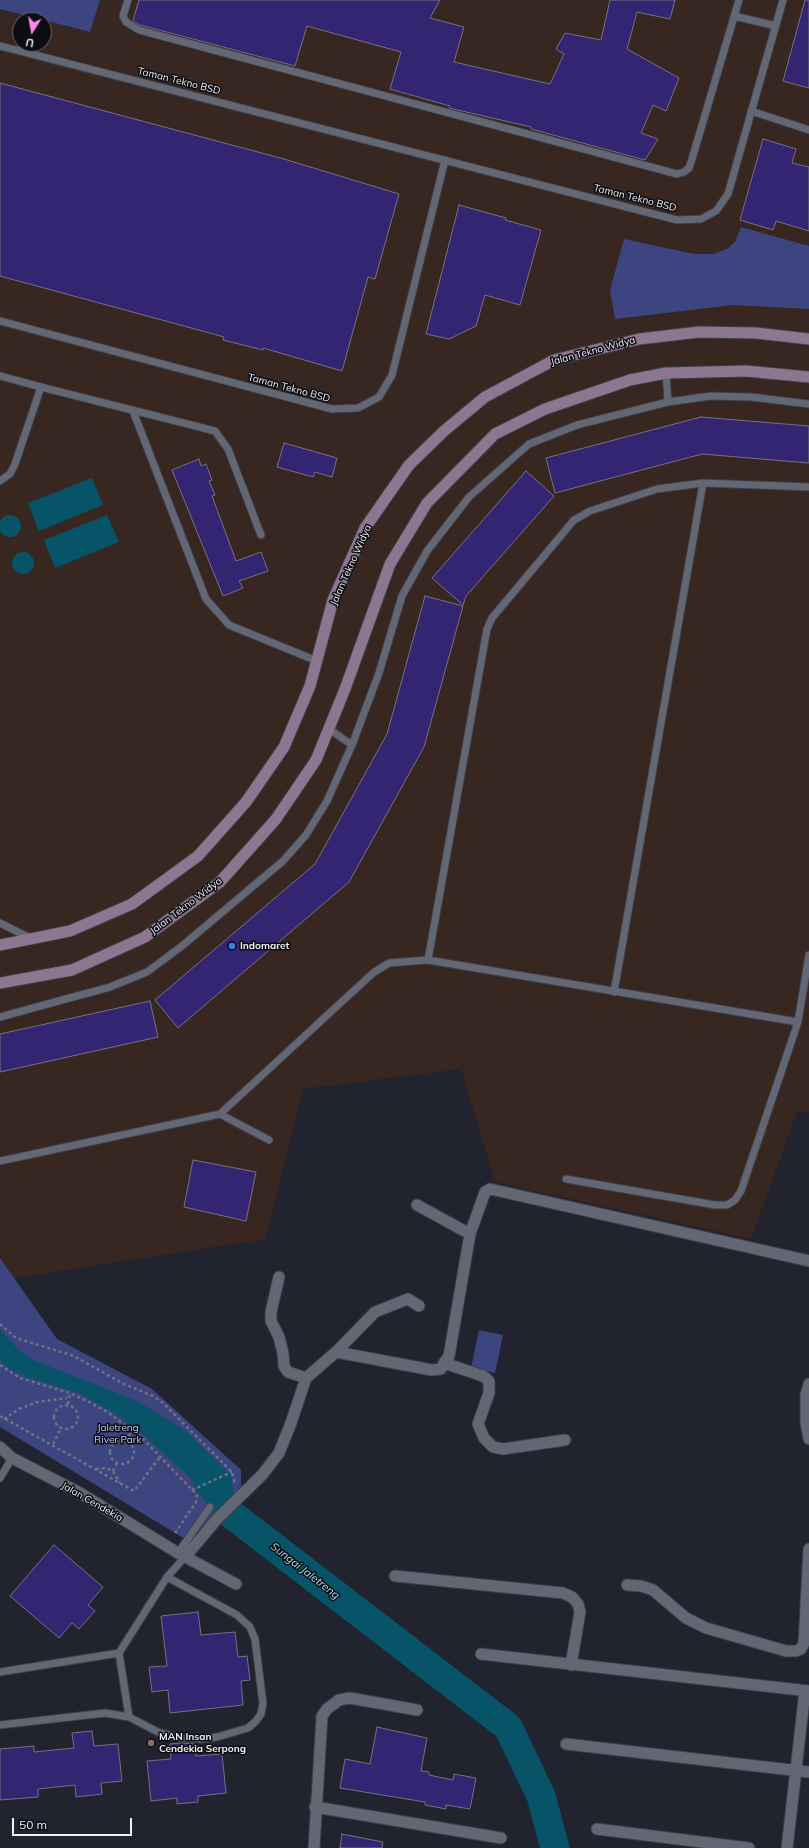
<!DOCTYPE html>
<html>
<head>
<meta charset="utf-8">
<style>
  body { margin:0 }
  #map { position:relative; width:809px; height:1848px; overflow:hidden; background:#21232e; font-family:Mulish,sans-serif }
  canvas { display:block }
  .north { position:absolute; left:12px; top:12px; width:40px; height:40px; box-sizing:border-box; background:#0c0d12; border:1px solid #66686e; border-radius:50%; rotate:191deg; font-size:11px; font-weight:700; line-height:16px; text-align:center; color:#eef0f8 }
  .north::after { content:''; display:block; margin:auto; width:14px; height:18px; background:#fb87e5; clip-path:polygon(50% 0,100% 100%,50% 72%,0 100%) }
  .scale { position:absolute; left:12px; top:1818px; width:120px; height:18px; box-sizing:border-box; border:2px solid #eef0f8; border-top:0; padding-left:5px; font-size:12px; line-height:14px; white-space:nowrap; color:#eef0f8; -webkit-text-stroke:3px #0c0d12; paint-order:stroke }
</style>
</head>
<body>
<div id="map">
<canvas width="809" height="1848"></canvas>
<div class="north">U</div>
<div class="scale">50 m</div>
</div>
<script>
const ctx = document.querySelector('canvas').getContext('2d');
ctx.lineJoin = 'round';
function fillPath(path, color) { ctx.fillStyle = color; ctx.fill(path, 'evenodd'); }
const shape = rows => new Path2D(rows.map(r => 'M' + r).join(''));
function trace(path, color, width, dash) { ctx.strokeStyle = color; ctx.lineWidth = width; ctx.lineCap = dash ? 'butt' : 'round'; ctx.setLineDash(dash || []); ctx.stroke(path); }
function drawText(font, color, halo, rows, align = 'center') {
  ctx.font = font + ' Mulish,sans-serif'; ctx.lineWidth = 3; ctx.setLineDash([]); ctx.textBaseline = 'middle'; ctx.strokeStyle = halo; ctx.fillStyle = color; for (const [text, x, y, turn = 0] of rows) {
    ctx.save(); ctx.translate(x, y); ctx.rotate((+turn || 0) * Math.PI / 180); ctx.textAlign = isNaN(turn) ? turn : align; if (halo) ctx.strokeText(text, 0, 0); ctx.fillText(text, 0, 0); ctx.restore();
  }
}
const industrial = shape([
  [100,0,809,0,809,1113,797,1112,751,1239,495,1182,461,1069,303,1089,266,1239,15,1278,0,1258,0,9,90,32],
  [20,20,44,20,44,44,20,44]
]);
const green = shape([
  [0,0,100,0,90,32,0,9],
  [741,227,809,246,809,309,733,305,615,319,610,290,624,239,694,254,713,254,727,249,735,242],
  [0,1258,57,1339,152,1389,241,1470,241,1490,190,1542,0,1427],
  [479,1330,503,1335,495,1373,471,1368]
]);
const water = shape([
  [92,478,103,505,39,531,28,503],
  [107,515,119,542,55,568,44,540],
  '-1 526a11 11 0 1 1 22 0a11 11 0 1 1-22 0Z',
  '12 563a11 11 0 1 1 22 0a11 11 0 1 1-22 0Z',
  [0,1329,15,1346,31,1359,137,1401,186,1431,231,1475,235,1508,224,1519,207,1497,207,1493,139,1431,111,1411,79,1393,23,1376,10,1369,0,1361]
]);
const river = shape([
  [208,1481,231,1514,508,1727,541,1796,555,1848]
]);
const building = shape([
  [139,0,440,0,430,18,464,27,454,62,550,84,564,54,556,49,565,33,601,40,610,0,675,0,670,19,637,12,627,49,679,78,666,111,653,105,641,133,658,139,645,160,531,129,531,127,449,108,450,106,390,89,401,52,307,26,295,66,140,25,133,21,139,0],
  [805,0,809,0,809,88,783,81,805,0],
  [0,83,284,159,399,194,375,279,368,277,342,371,263,348,263,350,223,340,224,337,206,332,0,276,0,83],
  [763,139,796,149,792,163,809,167,809,231,776,221,773,230,740,220,763,139],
  [459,205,506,218,505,220,541,230,520,305,485,295,476,326,449,339,426,334,459,205],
  [701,417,809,426,809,463,702,454,555,493,546,458,701,417],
  [284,443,337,458,332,477,315,472,313,477,277,467,284,443],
  [199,459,201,466,206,464,212,480,209,481,215,495,212,496,236,561,261,552,268,571,239,581,243,588,223,596,172,470,199,459],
  [526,471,554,496,466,596,463,605,432,578,526,471],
  [425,596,463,606,424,747,349,882,178,1028,155,1000,315,864,387,734,425,596],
  [150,1001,158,1037,0,1072,0,1034,150,1001],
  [193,1160,256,1172,246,1221,184,1207,193,1160],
  [54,1545,103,1587,88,1605,95,1611,79,1629,72,1623,59,1638,10,1596,54,1545],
  [198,1612,201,1635,235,1632,238,1657,247,1656,250,1680,241,1681,243,1705,170,1713,168,1690,152,1692,149,1667,167,1666,161,1616,198,1612],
  [377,1727,427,1738,421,1771,429,1772,429,1775,453,1780,454,1774,476,1778,470,1809,446,1805,446,1809,425,1805,425,1802,340,1788,345,1759,370,1764,377,1727],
  [92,1731,94,1746,118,1744,122,1781,101,1783,102,1794,76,1797,75,1785,38,1789,38,1797,0,1800,0,1749,34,1746,34,1752,74,1748,72,1733,92,1731],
  [182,1743,195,1744,196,1756,222,1754,226,1793,198,1796,198,1802,177,1804,177,1798,151,1801,147,1761,171,1759,170,1744,182,1743],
  [342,1834,383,1842,382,1848,340,1848,342,1834]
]);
const path = shape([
  [0,1324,16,1338,74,1356,124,1384,153,1396,162,1402,232,1472,235,1484],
  [0,1365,20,1378,70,1393,87,1401,109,1413,144,1440,197,1495,196,1502,174,1535],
  [68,1404,70,1393],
  '54 1417a12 12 0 1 1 24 0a12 12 0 1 1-24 0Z',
  [0,1416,134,1491,160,1457],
  [4,1419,19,1409,37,1402,67,1398],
  '110 1452a12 12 0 1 1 24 0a12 12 0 1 1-24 0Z',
  [128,1442,130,1437,129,1428],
  [53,1444,61,1428],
  [96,1469,106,1468,113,1471,120,1483],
  [113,1471,117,1463],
  [192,1490,232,1472]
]);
const service = shape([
  [128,0,123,16,126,22,139,30,677,174,684,172,689,168,692,159,739,0],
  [734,16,776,26],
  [0,46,677,220,701,219,716,211,728,194,783,0],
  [751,111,809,130],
  [0,321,332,409,358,408,379,397,392,375,445,160],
  [666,373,668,402,711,396,751,397,809,404],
  [0,376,41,387],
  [133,411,206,599,229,625,317,661],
  [0,481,10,474,15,464,41,387,215,431,228,449,261,535],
  [329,729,352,745,379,673,402,596,427,551,469,497,529,444,577,425,668,402],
  [0,923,32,939],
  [428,960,487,629,492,618,574,520,590,511,657,489,703,483,809,487],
  [614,992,703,483],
  [0,1017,110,987,147,972,182,946,283,861,306,835,327,801,352,745],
  [220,1114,269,1140],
  [0,1161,220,1114,373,973,389,963,428,960,798,1022],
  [566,1179,715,1205,727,1205,735,1200,741,1191,798,1022,809,955],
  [0,1478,12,1458],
  [178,1553,210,1507],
  [0,1672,119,1653],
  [129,1717,119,1653,167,1577,185,1557],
  [0,1725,105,1713,129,1717,160,1733,182,1738,201,1739,217,1737,248,1728,256,1721,261,1714,263,1704,255,1639,250,1627,237,1615,167,1577]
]);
const minor = shape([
  [417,1205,470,1234],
  [279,1277,271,1312,271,1321,279,1337,283,1353,284,1366,288,1372,306,1378],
  [336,1352,375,1312,408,1299,419,1306],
  [809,1384,806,1395,806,1423,809,1439],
  [565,1440,503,1449,493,1447,484,1438,478,1424,489,1393,489,1381,483,1376,444,1363,449,1356,470,1234,485,1192,490,1189,809,1261],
  [0,1447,12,1458,80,1493,178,1553,236,1584],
  [185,1557,218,1518,262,1475,279,1453,291,1423,306,1378,336,1352,432,1370,441,1369,444,1363],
  [395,1576,563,1593,572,1597,578,1604,580,1612,571,1665],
  [627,1585,641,1586,653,1590,686,1618,706,1628,786,1651,796,1651,801,1649,804,1643,809,1549],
  [481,1654,809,1691],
  [566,1744,809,1772],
  [315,1807,501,1838],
  [597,1829,749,1848],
  [314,1848,322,1716,327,1709,339,1700,350,1698,417,1710],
  [787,1848,805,1691]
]);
const secondary = shape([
  [0,945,70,931,132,904,198,856,246,802,284,747,310,686,333,600,365,528,409,465,444,431,485,397,554,360,639,339,699,332,756,333,809,339],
  [0,983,72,970,145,937,220,882,276,819,316,760,345,689,390,564,427,503,495,434,545,409,630,380,666,373,746,371,809,377]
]);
const markers = [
  [232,946,4,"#3f7fe0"],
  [151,1743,4,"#8d6e63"]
];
const streetNames = [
  ["Taman Tekno BSD",179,81,14],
  ["Taman Tekno BSD",635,198,14],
  ["Jalan Tekno Widya",593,351,-15],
  ["Taman Tekno BSD",289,388,15],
  ["Jalan Tekno Widya",351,565,-66],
  ["Jalan Tekno Widya",186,906,-37],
  ["Jalan Cendekia",92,1502,30]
];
const poiNames = [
  ["Indomaret",240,946],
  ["MAN Insan",159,1737],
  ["Cendekia Serpong",159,1749]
];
const parkNames = [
  ["Jaletreng",118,1428],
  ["River Park",118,1440]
];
const waterNames = [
  ["Sungai Jaletreng",305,1571,38]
];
fillPath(industrial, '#382620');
fillPath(green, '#3c4580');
fillPath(water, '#075469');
trace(river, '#075469', 29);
fillPath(building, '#332571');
trace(building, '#737380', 1);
trace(service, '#3c3e48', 9);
trace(minor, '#3c3e48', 13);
trace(secondary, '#3c3e48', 13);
trace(path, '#70727c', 2.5, [3, 3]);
trace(service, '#636673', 7);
trace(minor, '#636673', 11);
trace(secondary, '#8d7790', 11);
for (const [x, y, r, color] of markers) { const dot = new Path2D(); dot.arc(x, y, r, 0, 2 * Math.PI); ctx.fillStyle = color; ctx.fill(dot); trace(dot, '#0c0d12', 1.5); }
drawText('10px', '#eef0f8', '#0c0d12', streetNames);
drawText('bold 10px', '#eef0f8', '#0c0d12', poiNames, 'left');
drawText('10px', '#c3ccf8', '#0c0d12', parkNames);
drawText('italic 11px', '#a9dff3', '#0c0d12', waterNames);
</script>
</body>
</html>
